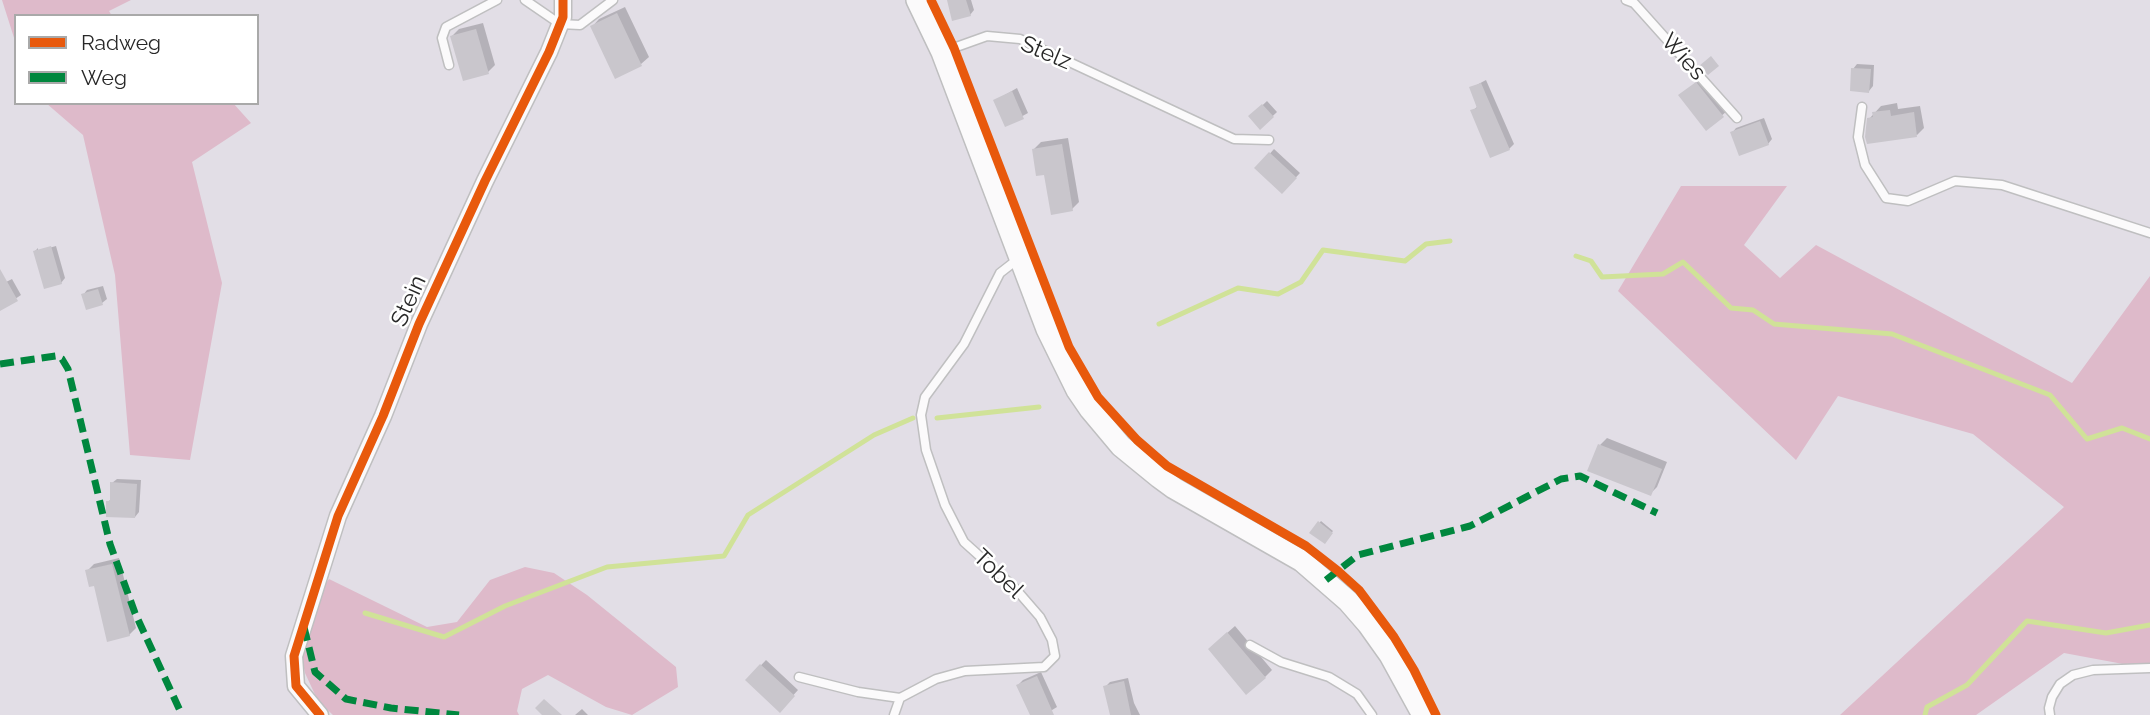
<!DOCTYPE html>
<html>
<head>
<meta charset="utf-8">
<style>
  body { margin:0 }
  #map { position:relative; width:2150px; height:715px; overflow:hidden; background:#e2dee6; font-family:Raleway,sans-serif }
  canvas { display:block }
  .legend { position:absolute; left:14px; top:14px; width:245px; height:91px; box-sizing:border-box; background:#fff; border:2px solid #a9a9a9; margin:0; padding:9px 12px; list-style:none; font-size:21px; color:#282828 }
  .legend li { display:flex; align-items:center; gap:14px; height:35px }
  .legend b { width:35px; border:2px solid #a9a9a9 }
</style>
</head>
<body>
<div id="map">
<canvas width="2150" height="715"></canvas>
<ul class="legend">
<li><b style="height:9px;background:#e8590c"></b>Radweg</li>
<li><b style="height:9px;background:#00873e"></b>Weg</li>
</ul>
</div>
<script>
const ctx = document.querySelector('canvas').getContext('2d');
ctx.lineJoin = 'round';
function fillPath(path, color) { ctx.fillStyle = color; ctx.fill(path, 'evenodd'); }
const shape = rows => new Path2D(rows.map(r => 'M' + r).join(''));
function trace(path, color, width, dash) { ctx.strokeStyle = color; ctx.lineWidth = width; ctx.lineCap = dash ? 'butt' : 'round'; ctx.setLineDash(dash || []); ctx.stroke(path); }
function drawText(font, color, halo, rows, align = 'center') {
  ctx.font = font + ' Raleway,sans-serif'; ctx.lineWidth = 5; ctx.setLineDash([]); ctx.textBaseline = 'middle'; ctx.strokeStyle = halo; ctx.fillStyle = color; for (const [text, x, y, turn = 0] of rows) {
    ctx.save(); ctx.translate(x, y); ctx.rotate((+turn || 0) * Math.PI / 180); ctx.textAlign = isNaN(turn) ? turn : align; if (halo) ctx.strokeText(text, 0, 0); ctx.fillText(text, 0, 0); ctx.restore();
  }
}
const green = shape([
  [2,0,131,0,109,11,112,16,16,16,16,44],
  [46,103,233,103,251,123,192,162,222,283,190,460,130,455,115,275,83,135],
  [1681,186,1787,186,1744,245,1780,278,1816,245,2072,383,2150,276,2150,669,2064,653,1976,715,1840,715,2064,507,1973,434,1838,396,1796,460,1618,291],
  [525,567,554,573,587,595,676,667,678,687,632,715,606,707,548,675,522,689,517,711,519,715,333,715,318,701,305,673,299,646,309,607,329,579,427,627,457,622,490,580]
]);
const shadow = shape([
  [949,0,971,0,974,10,970,15],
  [625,7,649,57,641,64,616,77,592,27,599,19],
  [483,23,495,65,488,72,452,36,459,29],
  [1857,64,1874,65,1873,86,1869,91,1853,69],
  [1701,79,1727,111,1706,129,1685,91],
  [1486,80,1514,144,1509,149,1491,156,1472,111,1477,107,1471,88],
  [1017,88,1028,113,1006,125,996,100],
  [1267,101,1277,112,1260,128,1250,117],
  [1897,103,1898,109,1920,106,1924,128,1917,135,1869,119,1881,106],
  [1764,118,1772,139,1768,144,1732,133,1736,128],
  [1068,138,1079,202,1072,209,1046,173,1034,149,1041,142],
  [1274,149,1300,173,1282,192,1257,168],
  [56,246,65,278,61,283,35,251,38,248,38,251],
  [12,279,21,295,0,309,0,285],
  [103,286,107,299,102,303,83,295,87,290],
  [1607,438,1667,462,1657,487,1650,494,1600,445],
  [117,479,141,480,139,512,135,517,108,502,112,498,112,483],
  [1321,521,1333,531,1324,542,1312,532],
  [119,558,136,628,129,635,87,571,94,564],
  [1235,626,1272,670,1265,677,1217,642],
  [766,660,798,690,780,710,747,680],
  [1041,672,1057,707,1044,715,1032,715,1018,685,1023,680],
  [1128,678,1134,703,1140,715,1111,715,1105,687,1110,682],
  [582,709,588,715,575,715]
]);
const stream = shape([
  [1576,256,1591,261,1602,277,1663,274,1683,262,1731,308,1753,310,1774,324,1892,334,2050,395,2087,439,2122,428,2150,439],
  [1159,324,1238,288,1278,294,1301,282,1323,250,1405,261,1426,244,1450,241],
  [937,418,1039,407],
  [365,613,444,637,505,606,607,567,724,556,748,515,874,435,913,418],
  [1925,715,1927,707,1967,685,2027,621,2106,633,2150,625]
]);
const building = shape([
  [947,0,966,0,971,16,952,21],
  [617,13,642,66,615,79,590,26],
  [476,29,489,74,463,81,450,36],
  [1711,56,1719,66,1708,75,1699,66],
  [1851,68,1871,69,1869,93,1850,91],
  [1696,82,1724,117,1706,131,1678,95],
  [1481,83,1510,150,1490,158,1470,110,1477,108,1469,87],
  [1012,91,1024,119,1005,127,993,100],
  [1262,104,1274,117,1260,130,1248,116],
  [1890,110,1891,116,1914,112,1917,137,1867,144,1865,137,1867,118,1873,117,1872,112],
  [1760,121,1769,145,1739,156,1730,132],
  [1062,144,1073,211,1051,215,1044,175,1036,176,1032,149],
  [1269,152,1297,178,1282,194,1254,168],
  [51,246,62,284,44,289,33,251],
  [0,269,18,301,0,311],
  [98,289,103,305,86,310,81,294],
  [1598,444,1662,469,1651,496,1587,471],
  [110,482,137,484,135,518,106,517,106,501,110,501],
  [1318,521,1333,533,1325,544,1309,533],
  [112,564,130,636,107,642,94,586,89,587,85,570],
  [1227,632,1266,678,1246,695,1208,649],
  [760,664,795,696,780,713,745,680],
  [1037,676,1054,715,1030,715,1016,685],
  [1124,681,1131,715,1110,715,1103,686],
  [544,699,562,715,542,715,535,708]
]);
const lane = shape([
  [525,0,560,24,580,25,613,0],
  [1626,0,1634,3,1737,118],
  [945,51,987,36,1020,39,1234,139,1269,140],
  [449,65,442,38,446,27,497,0],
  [1862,107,1858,137,1865,165,1886,198,1908,201,1955,181,2002,185,2150,233],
  [1250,645,1281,662,1329,677,1357,694,1372,715],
  [799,677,858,692,900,698,936,679,965,671,1044,667,1055,656,1052,640,1040,617,1014,587,964,542,945,505,926,450,921,415,925,397,964,344,1000,273,1018,259],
  [894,715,900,698],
  [2050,715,2049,708,2052,697,2060,684,2073,675,2093,670,2150,668]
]);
const street = shape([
  [320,715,296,686,294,656,338,516,383,416,419,324,485,181,549,52,563,17,563,0]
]);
const secondary = shape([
  [917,0,942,52,1047,329,1077,390,1090,409,1121,446,1159,477,1174,488,1302,561,1348,601,1368,624,1390,655,1423,715]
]);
const quiet = shape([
  [0,364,56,356,62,359,68,369,110,544,135,613,182,715],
  [1326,580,1358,555,1470,526,1561,479,1580,476,1657,513],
  [304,627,315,672,346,699,391,708,459,715]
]);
const cycleway = shape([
  [931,0,954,48,1069,347,1098,397,1137,440,1167,466,1306,546,1338,571,1359,590,1394,637,1414,670,1436,715],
  [320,715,296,686,294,656,338,516,383,416,419,324,485,181,549,52,563,17,563,0]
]);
const streetNames = [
  ["Stelz",1046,53,23],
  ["Wies",1683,57,48],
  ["Stein",409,301,-66],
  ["Tobel",998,574,44]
];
fillPath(green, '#debaca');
fillPath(shadow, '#0003');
trace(stream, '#d0e298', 5);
fillPath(building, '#c9c6cc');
trace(lane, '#bfbfc0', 11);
trace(street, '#bfbfc0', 19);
trace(secondary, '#bfbfc0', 24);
trace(lane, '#fbfafb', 8);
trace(street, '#fbfafb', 16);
trace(secondary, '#fbfafb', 21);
trace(quiet, '#00873e', 7, [14, 7]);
trace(cycleway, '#e8590c', 9);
drawText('23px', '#282828', '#fff', streetNames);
</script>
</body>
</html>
